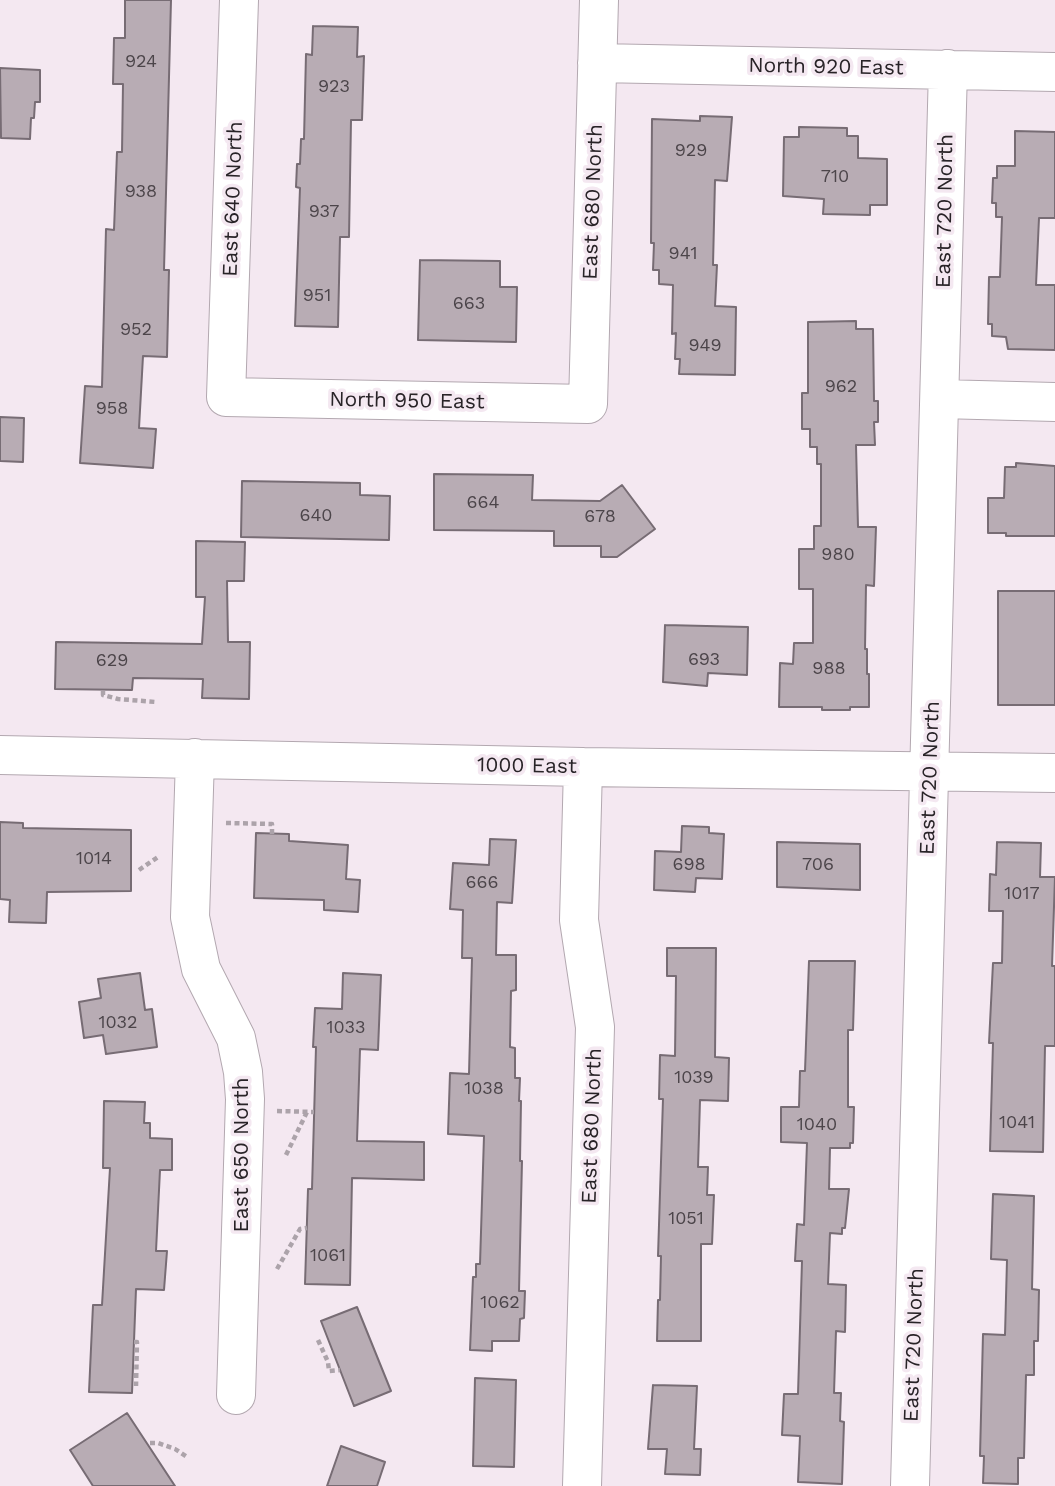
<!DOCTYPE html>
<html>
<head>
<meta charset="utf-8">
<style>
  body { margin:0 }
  canvas { display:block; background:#f4e8f1 }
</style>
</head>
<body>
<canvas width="1055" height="1486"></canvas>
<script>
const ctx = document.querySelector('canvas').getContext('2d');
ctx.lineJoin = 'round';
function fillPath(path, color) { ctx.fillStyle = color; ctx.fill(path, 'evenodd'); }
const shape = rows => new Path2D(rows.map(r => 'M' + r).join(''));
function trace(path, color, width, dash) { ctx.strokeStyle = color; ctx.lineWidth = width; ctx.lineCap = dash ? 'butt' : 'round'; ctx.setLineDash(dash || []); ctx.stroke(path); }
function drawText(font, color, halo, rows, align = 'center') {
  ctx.font = font + ' "Work Sans",sans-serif'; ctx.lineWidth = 7; ctx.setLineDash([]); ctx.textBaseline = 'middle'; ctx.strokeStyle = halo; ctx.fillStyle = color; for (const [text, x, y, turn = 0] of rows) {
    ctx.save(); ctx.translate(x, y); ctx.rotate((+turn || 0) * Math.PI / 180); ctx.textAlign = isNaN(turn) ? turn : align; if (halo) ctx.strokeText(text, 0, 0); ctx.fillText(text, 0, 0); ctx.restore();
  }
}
const building = shape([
  [125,0,171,0,164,270,169,270,167,357,143,356,139,428,156,429,153,468,80,463,85,386,102,387,106,229,114,230,117,152,122,152,123,84,113,84,114,38,125,38,125,0],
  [313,26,358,27,357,57,364,56,362,120,351,120,349,237,340,237,338,327,295,326,300,188,296,187,297,164,300,164,301,139,304,139,306,54,312,55,313,26],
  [0,68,40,70,40,102,35,102,34,118,31,118,30,139,1,138,0,68],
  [700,116,732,117,727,181,715,180,713,265,717,265,715,306,736,307,735,375,679,374,680,359,675,359,676,333,672,334,673,285,659,284,659,270,653,270,654,243,651,243,652,119,700,121,700,116],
  [799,127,847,128,847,136,858,136,858,158,887,159,887,205,870,205,870,215,823,214,824,199,783,196,784,137,799,137,799,127],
  [1015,131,1055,132,1055,218,1039,218,1036,285,1055,285,1055,350,1008,349,1006,337,992,336,992,324,988,324,989,277,1000,277,1002,217,996,217,996,203,992,203,993,178,997,178,997,166,1015,166,1015,131],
  [420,260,500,261,500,287,517,287,516,342,418,340,420,260],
  [856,321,856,329,873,329,874,401,878,401,878,422,874,422,875,445,856,445,858,527,876,527,874,586,866,585,865,649,867,649,867,674,869,674,869,707,850,707,850,710,822,710,822,707,779,707,780,663,793,664,794,643,813,643,813,589,799,589,799,549,814,549,814,526,821,526,821,464,817,464,817,447,810,447,810,429,802,429,802,393,808,393,808,322,856,321],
  [0,417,24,418,23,462,0,461,0,417],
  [1016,463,1055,466,1055,536,1006,536,1006,533,988,533,988,498,1004,498,1005,467,1016,467,1016,463],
  [434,474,533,475,532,500,600,501,622,485,655,529,617,557,601,557,601,546,554,546,554,531,434,530,434,474],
  [242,481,360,483,360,495,390,496,389,540,241,537,242,481],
  [196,541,245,542,244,581,227,581,228,642,250,642,249,699,202,698,203,679,133,678,132,690,55,689,56,642,202,644,205,597,196,597,196,541],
  [998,591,1055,591,1055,705,998,705,998,591],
  [665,625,748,627,747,675,708,673,707,686,663,682,665,625],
  [0,822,23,823,23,828,131,830,131,891,47,892,46,923,9,922,10,900,0,899,0,822],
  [682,826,709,827,709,833,724,834,722,879,696,878,695,892,654,890,655,851,681,852,682,826],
  [256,833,289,834,289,841,348,845,346,879,360,880,358,912,324,910,324,900,254,898,256,833],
  [490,839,516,840,512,903,497,902,496,955,516,955,516,990,511,991,510,1047,515,1048,515,1078,520,1078,519,1101,521,1101,520,1161,522,1161,519,1291,525,1291,524,1318,520,1319,519,1341,492,1341,492,1351,470,1350,473,1277,476,1277,476,1264,480,1264,484,1136,448,1134,450,1073,469,1074,472,958,462,958,463,910,450,909,453,863,489,865,490,839],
  [777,842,860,844,860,890,777,887,777,842],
  [997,842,1041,843,1040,877,1055,877,1052,966,1055,966,1055,1046,1045,1046,1043,1152,990,1151,993,1043,989,1043,993,963,1002,963,1003,911,989,911,990,874,996,875,997,842],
  [667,948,716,948,715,1057,729,1058,728,1101,700,1100,698,1167,708,1167,707,1195,714,1195,712,1244,701,1244,701,1341,657,1341,658,1300,660,1300,661,1256,658,1256,663,1099,659,1099,660,1055,675,1056,676,976,667,976,667,948],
  [809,961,855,961,853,1030,848,1030,848,1107,854,1107,853,1143,850,1143,850,1148,830,1148,829,1189,849,1189,845,1228,842,1228,842,1234,830,1233,828,1284,846,1285,845,1332,836,1331,834,1393,841,1393,840,1421,844,1422,842,1484,798,1482,800,1436,782,1435,784,1394,798,1394,802,1261,795,1261,797,1224,804,1225,807,1143,781,1142,781,1107,799,1107,800,1071,805,1071,809,961],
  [140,973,145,1010,152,1009,157,1047,106,1054,103,1035,84,1038,79,1002,101,998,98,979,140,973],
  [343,973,381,975,378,1050,360,1049,357,1141,424,1142,424,1180,352,1178,350,1285,305,1284,308,1189,312,1189,316,1047,313,1047,315,1008,342,1009,343,973],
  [104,1101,145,1102,144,1123,150,1123,150,1138,172,1139,172,1170,160,1170,156,1251,167,1251,164,1290,136,1289,132,1393,89,1392,93,1305,102,1305,110,1168,103,1168,104,1101],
  [993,1194,1034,1196,1032,1289,1039,1290,1038,1341,1034,1341,1034,1375,1026,1375,1024,1458,1018,1458,1018,1484,983,1483,984,1456,980,1456,983,1334,1005,1335,1007,1260,991,1259,993,1194],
  [357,1307,391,1391,354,1406,321,1321,357,1307],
  [475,1378,516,1380,514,1467,473,1466,475,1378],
  [653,1385,697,1386,694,1449,701,1449,700,1475,665,1474,667,1449,648,1449,653,1385],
  [127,1413,175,1486,93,1486,70,1450,127,1413],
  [341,1446,385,1462,377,1486,327,1486,341,1446]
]);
const path = shape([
  [103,691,103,695,118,699,156,702],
  [226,823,272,824,272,834],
  [139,870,158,857],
  [277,1111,314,1112],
  [286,1155,307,1112],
  [277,1269,300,1229,307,1228],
  [318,1340,328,1362,329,1371,340,1370],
  [134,1342,137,1342,136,1386],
  [150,1443,158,1443,175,1449,187,1457]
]);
const minor = shape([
  [239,0,226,397,588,404,599,0],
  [597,63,1055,72],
  [940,399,1055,402],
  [0,755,583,767,1055,773],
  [195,758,190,917,201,969,236,1038,243,1072,245,1099,236,1395],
  [582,1486,595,1027,579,920,583,767],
  [910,1486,948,69]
]);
const numberNames = [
  ["924",141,62],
  ["923",334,87],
  ["929",691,151],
  ["710",835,177],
  ["938",141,192],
  ["937",324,212],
  ["941",683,254],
  ["951",317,296],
  ["663",469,304],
  ["952",136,330],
  ["949",705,346],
  ["962",841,387],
  ["958",112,409],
  ["664",483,503],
  ["640",316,516],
  ["678",600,517],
  ["980",838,555],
  ["693",704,660],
  ["629",112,661],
  ["988",829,669],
  ["1014",94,859],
  ["698",689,865],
  ["706",818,865],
  ["666",482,883],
  ["1017",1022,894],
  ["1032",118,1023],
  ["1033",346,1028],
  ["1039",694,1078],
  ["1038",484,1089],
  ["1041",1017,1123],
  ["1040",817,1125],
  ["1051",686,1219],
  ["1061",328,1256],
  ["1062",500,1303]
];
const streetNames = [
  ["North 920 East",826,67,1],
  ["East 640 North",233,199,-88],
  ["East 680 North",593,202,-88],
  ["East 720 North",945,211,-89],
  ["North 950 East",407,401,1],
  ["1000 East",527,766,1],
  ["East 720 North",930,778,-88],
  ["East 680 North",592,1126,-88],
  ["East 650 North",242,1155,-90],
  ["East 720 North",914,1345,-88]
];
fillPath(building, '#b8acb4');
trace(building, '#776c74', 2);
trace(minor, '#b3a8b0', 40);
trace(path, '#aca3aa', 4.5, [5, 3.5]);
trace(minor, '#fff', 38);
drawText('18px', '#4c454a', null, numberNames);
drawText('21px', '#282327', '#f4e8f1', streetNames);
</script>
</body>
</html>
